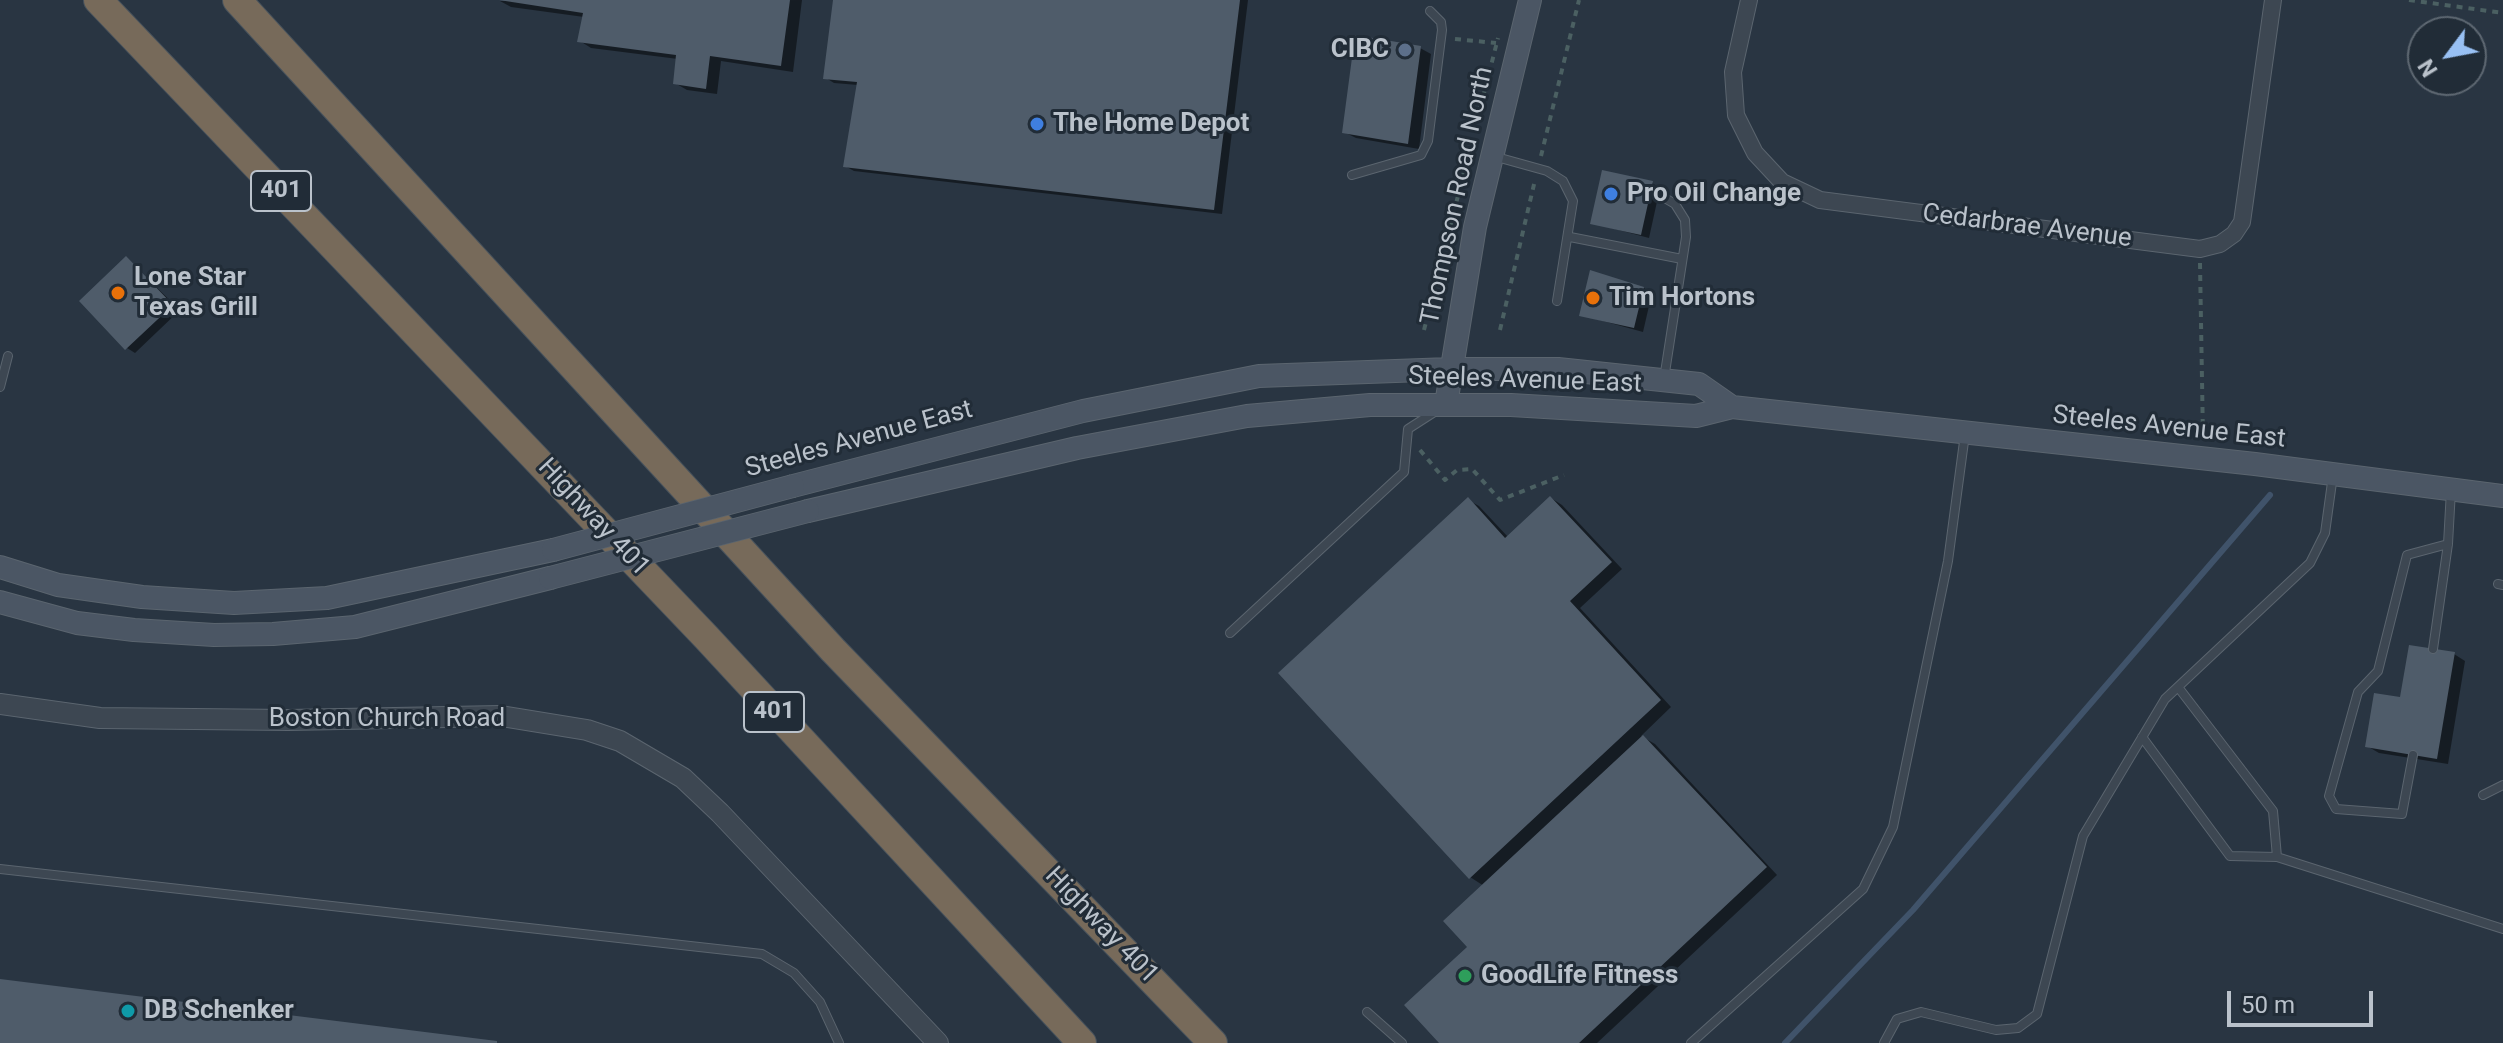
<!DOCTYPE html>
<html>
<head>
<meta charset="utf-8">
<style>
  body { margin:0 }
  #map { position:relative; width:2503px; height:1043px; overflow:hidden; background:#293542; font-family:Roboto,sans-serif }
  canvas { display:block }
  .north { position:absolute; left:2407px; top:16px; width:80px; height:80px; box-sizing:border-box; background:#212c37; border:2px solid #5e6872; border-radius:50%; rotate:238deg; font-size:22px; font-weight:700; line-height:32px; text-align:center; color:#bac2cb }
  .north::after { content:''; display:block; margin:auto; width:28px; height:36px; background:#98c0f3; clip-path:polygon(50% 0,100% 100%,50% 72%,0 100%) }
  .scale { position:absolute; left:2227px; top:991px; width:146px; height:36px; box-sizing:border-box; border:4px solid #bac2cb; border-top:0; padding-left:10px; font-size:24px; line-height:28px; white-space:nowrap; color:#bac2cb; -webkit-text-stroke:6px #212c37; paint-order:stroke }
</style>
</head>
<body>
<div id="map">
<canvas width="2503" height="1043"></canvas>
<div class="north">N</div>
<div class="scale">50 m</div>
</div>
<script>
const ctx = document.querySelector('canvas').getContext('2d');
ctx.lineJoin = 'round';
function fillPath(path, color) { ctx.fillStyle = color; ctx.fill(path, 'evenodd'); }
const shape = rows => new Path2D(rows.map(r => 'M' + r).join(''));
function trace(path, color, width, dash) { ctx.strokeStyle = color; ctx.lineWidth = width; ctx.lineCap = dash ? 'butt' : 'round'; ctx.setLineDash(dash || []); ctx.stroke(path); }
function drawText(font, color, halo, rows, align = 'center') {
  ctx.font = font + ' Roboto,sans-serif'; ctx.lineWidth = 6; ctx.setLineDash([]); ctx.textBaseline = 'middle'; ctx.strokeStyle = halo; ctx.fillStyle = color; for (const [text, x, y, turn = 0] of rows) {
    ctx.save(); ctx.translate(x, y); ctx.rotate((+turn || 0) * Math.PI / 180); ctx.textAlign = isNaN(turn) ? turn : align; if (halo) ctx.strokeText(text, 0, 0); ctx.fillText(text, 0, 0); ctx.restore();
  }
}
const shadow = shape([
  [802,0,793,72,721,61,717,94,687,90,675,83,678,59,591,48,580,41,584,17,511,7,500,1],
  [835,0,1248,0,1222,214,854,171,845,166,858,85,834,83,826,78],
  [1420,48,1431,54,1419,149,1356,138,1344,132],
  [1652,183,1660,188,1649,238,1592,223],
  [126,258,180,310,135,353,127,348],
  [1644,288,1652,293,1643,332,1581,315],
  [1551,498,1562,505,1622,569,1580,608,1671,707,1641,736,1655,744,1777,875,1597,1043,1442,1043,1484,886,1470,877,1468,500,1479,506,1508,537],
  [2454,654,2465,661,2448,764,2379,753,2367,746]
]);
const stream = shape([
  [1785,1043,1913,910,2270,495]
]);
const building = shape([
  [499,0,790,0,781,66,710,56,706,89,673,84,676,55,577,42,583,13],
  [833,0,1240,0,1214,210,843,167,857,82,823,79],
  [1355,35,1421,46,1408,144,1342,133],
  [1602,170,1653,181,1641,235,1590,224],
  [126,256,173,305,125,350,79,301],
  [1590,270,1644,287,1634,328,1579,316],
  [1550,496,1612,562,1570,601,1661,700,1469,879,1278,673,1468,497,1505,538],
  [2409,645,2455,652,2437,759,2365,747,2374,693,2400,697],
  [1643,735,1767,867,1579,1043,1439,1043,1404,1005,1467,947,1443,921],
  [0,979,497,1041,497,1043,0,1043]
]);
const path = shape([
  [2409,0,2503,13],
  [1455,39,1496,43],
  [1541,156,1579,0],
  [2200,263,2203,438],
  [1424,330,1498,38],
  [1500,330,1535,180],
  [1420,450,1445,480,1457,470,1472,469,1500,500,1564,475]
]);
const service = shape([
  [1493,156,1547,171,1563,181,1573,201,1557,301],
  [1352,175,1421,155,1428,141,1442,30,1441,22,1430,11],
  [1663,197,1675,204,1685,220,1686,237,1664,379],
  [1570,237,1682,259],
  [0,387,8,356],
  [2498,584,2503,585],
  [1230,633,1404,472,1408,429,1436,411],
  [2433,649,2448,544,2451,490],
  [2178,687,2273,811,2277,857],
  [2142,737,2230,856,2277,857,2503,929],
  [2413,755,2402,814,2336,809,2329,796,2358,692,2378,671,2407,555,2448,544],
  [2483,795,2503,785],
  [0,869,762,954,794,973,820,1002,839,1043],
  [1367,1012,1402,1043],
  [1691,1043,1863,889,1893,827,1948,561,1965,434],
  [1884,1043,1897,1019,1921,1012,1996,1030,2018,1028,2037,1014,2083,836,2165,699,2310,563,2325,533,2333,475]
]);
const minor = shape([
  [1749,0,1733,72,1736,115,1755,153,1782,182,1820,200,2200,249,2220,244,2234,234,2242,222,2273,0]
]);
const tertiary = shape([
  [0,704,100,718,288,720,501,716,587,730,620,741,683,778,720,813,938,1043]
]);
const secondary = shape([
  [1446,404,1475,227,1530,0],
  [793,486,1083,411,1259,376,1450,369,1558,369,1699,384,1732,407],
  [808,511,1077,448,1247,416,1370,405,1511,405,1696,416,1732,407,2255,464,2503,496],
  [0,567,58,585,142,597,234,603,327,598,553,550],
  [0,602,77,623,134,630,214,635,273,634,355,627,550,578]
]);
const motorway = shape([
  [98,0,706,637,1082,1043],
  [237,0,833,650,1213,1043]
]);
const secondaryBridge = shape([
  [553,550,793,486],
  [550,578,808,511]
]);
const markers = [
  [1405,50,8,"#5c6f8a"],
  [1037,124,8,"#3f7fe0"],
  [1611,194,8,"#3f7fe0"],
  [118,293,8,"#e8710a"],
  [1593,298,8,"#e8710a"],
  [1465,976,8,"#2e9e5b"],
  [128,1011,8,"#0f9aa8"]
];
const shields = [
  [281,191,60],
  [774,712,60]
];
const shieldNames = [
  ["401",281,191],
  ["401",774,712]
];
const poiNames = [
  ["CIBC",1389,50,"right"],
  ["The Home Depot",1053,124],
  ["Pro Oil Change",1627,194],
  ["Lone Star",134,278],
  ["Texas Grill",134,308],
  ["Tim Hortons",1609,298],
  ["GoodLife Fitness",1481,976],
  ["DB Schenker",144,1011]
];
const streetNames = [
  ["Thompson Road North",1458,196,-78],
  ["Cedarbrae Avenue",2027,227,7],
  ["Steeles Avenue East",1525,381,2],
  ["Steeles Avenue East",2169,428,6],
  ["Steeles Avenue East",859,440,-15],
  ["Highway 401",593,518,47],
  ["Boston Church Road",387,719],
  ["Highway 401",1101,926,46]
];
fillPath(shadow, '#0007');
trace(stream, '#40536a', 6);
fillPath(building, '#4f5c6a');
trace(service, '#5b656f', 10);
trace(minor, '#5b656f', 18);
trace(tertiary, '#5b656f', 22);
trace(secondary, '#5b656f', 24);
trace(motorway, '#47525c', 30);
trace(path, '#4b6062', 4, [6, 6]);
trace(service, '#3d4752', 8);
trace(minor, '#3d4752', 16);
trace(tertiary, '#3d4752', 20);
trace(secondary, '#4b5664', 22);
trace(motorway, '#776a5a', 28);
trace(secondaryBridge, '#5b656f', 24, []);
trace(secondaryBridge, '#4b5664', 22);
for (const [x, y, r, color] of markers) { const dot = new Path2D(); dot.arc(x, y, r, 0, 2 * Math.PI); ctx.fillStyle = color; ctx.fill(dot); trace(dot, '#212c37', 3); }
for (const [x, y, w] of shields) { const box = new Path2D(); box.roundRect(x - w / 2, y - 20, w, 40, 6); ctx.fillStyle = '#212c37'; ctx.fill(box); trace(box, '#bac2cb', 2); }
drawText('bold 24px', '#bac2cb', null, shieldNames);
drawText('bold 26px', '#bac2cb', '#212c37', poiNames, 'left');
drawText('26px', '#bac2cb', '#212c37', streetNames);
</script>
</body>
</html>
